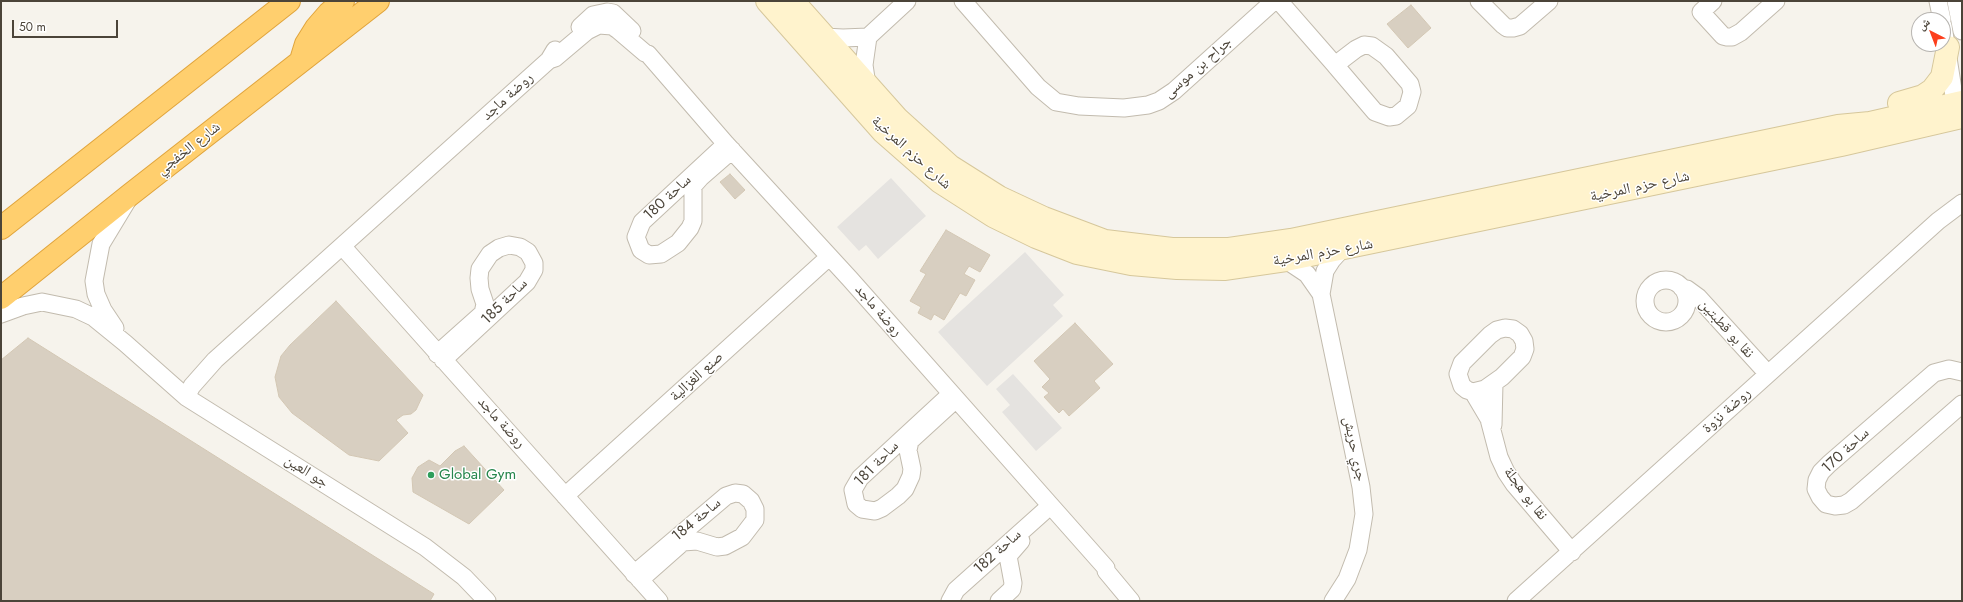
<!DOCTYPE html>
<html>
<head>
<meta charset="utf-8">
<style>
  body { margin:0 }
  #map { position:relative; width:1963px; height:602px; overflow:hidden; background:#f6f3ec; font-family:Jost,"Noto Naskh Arabic",sans-serif }
  canvas { display:block }
  .frame { position:absolute; inset:0; border:2px solid #4b4439; pointer-events:none }
  .north { position:absolute; left:1911px; top:12px; width:40px; height:40px; box-sizing:border-box; background:#fff; border:1px solid #b7b4b0; border-radius:50%; rotate:318deg; font-size:11px; font-weight:700; line-height:16px; text-align:center; color:#4b4439 }
  .north::after { content:''; display:block; margin:auto; width:14px; height:18px; background:#fc3f1d; clip-path:polygon(50% 0,100% 100%,50% 72%,0 100%) }
  .scale { position:absolute; left:12px; top:20px; width:106px; height:18px; box-sizing:border-box; border:2px solid #4b4439; border-top:0; padding-left:5px; font-size:12px; line-height:14px; white-space:nowrap; color:#4b4439; -webkit-text-stroke:3px #fff; paint-order:stroke }
</style>
</head>
<body>
<div id="map">
<canvas width="1963" height="602"></canvas>
<div class="frame"></div>
<div class="north">ش</div>
<div class="scale">50 m</div>
</div>
<script>
const ctx = document.querySelector('canvas').getContext('2d');
ctx.lineJoin = 'round';
function fillPath(path, color) { ctx.fillStyle = color; ctx.fill(path, 'evenodd'); }
const shape = rows => new Path2D(rows.map(r => 'M' + r).join(''));
function trace(path, color, width, dash) { ctx.strokeStyle = color; ctx.lineWidth = width; ctx.lineCap = dash ? 'butt' : 'round'; ctx.setLineDash(dash || []); ctx.stroke(path); }
function drawText(font, color, halo, rows, align = 'center') {
  ctx.font = font + ' Jost,"Noto Naskh Arabic",sans-serif'; ctx.lineWidth = 3; ctx.setLineDash([]); ctx.textBaseline = 'middle'; ctx.strokeStyle = halo; ctx.fillStyle = color; for (const [text, x, y, turn = 0] of rows) {
    ctx.save(); ctx.translate(x, y); ctx.rotate((+turn || 0) * Math.PI / 180); ctx.textAlign = isNaN(turn) ? turn : align; if (halo) ctx.strokeText(text, 0, 0); ctx.fillText(text, 0, 0); ctx.restore();
  }
}
const parking = shape([
  [891,178,926,216,878,259,866,245,859,251,837,227],
  [1025,252,1064,295,1053,305,1063,316,987,386,938,332],
  [1013,374,1062,428,1036,451,1002,412,1010,405,996,389]
]);
const building = shape([
  [1411,5,1431,28,1408,48,1387,24,1411,5],
  [730,174,745,190,735,199,720,182,730,174],
  [946,230,990,255,980,272,969,266,964,274,975,280,966,296,960,293,944,320,934,314,931,320,918,313,921,307,910,301,926,274,920,271,946,230],
  [336,301,423,395,416,410,411,414,403,415,396,420,408,433,379,461,349,455,292,413,279,397,275,377,281,356,290,345,336,301],
  [1075,323,1113,364,1094,381,1100,388,1069,416,1063,409,1059,413,1044,397,1049,393,1042,387,1050,379,1034,361,1075,323],
  [28,338,434,594,430,601,1,601,1,360,28,338],
  [464,446,504,490,469,524,413,492,412,478,418,467,429,460,440,466,455,451,464,446]
]);
const street = shape([
  [963,1,1038,87,1056,102,1079,106,1124,108,1148,105,1159,101,1174,91,1274,1],
  [1279,1,1335,65],
  [1479,1,1503,25,1507,28,1513,28,1520,26,1549,1],
  [1713,1,1701,12,1723,36,1727,37,1732,37,1741,32,1776,1],
  [1938,1,1942,20],
  [1956,1,1962,31],
  [1943,26,1957,115],
  [580,27,593,15,607,12,613,13,632,31],
  [824,37,843,38,868,37],
  [1364,45,1372,46,1386,56,1410,84,1412,92,1408,106,1396,116,1389,117,1375,112,1335,65,1356,49,1364,45],
  [549,60,555,58,587,31,599,25,612,26,618,30,645,53,648,54,726,144,850,279,1106,568,1106,571,1131,601],
  [867,85,864,65,868,37,907,1],
  [726,144,642,222,636,237,641,250,649,255,661,254,678,243,690,228,693,221,693,186,701,177,732,150],
  [342,246,659,601],
  [1286,260,1307,274,1321,294],
  '1645 301a21 21 0 1 1 42 0a21 21 0 1 1-42 0Z',
  [1682,288,1687,289,1698,297,1768,374],
  [1,314,23,306,42,302,76,309,93,317,125,343,186,397,425,547,464,577,487,601],
  [115,328,103,310,96,294,94,281,101,244,127,201],
  [1505,328,1513,329,1520,334,1524,341,1525,349,1522,357,1502,377,1485,389,1473,392,1467,390,1462,386,1458,374,1462,363,1490,335,1497,330,1505,328],
  [437,354,483,313,485,304,480,289,479,278,480,269,490,254,499,248,509,245,520,247,528,252,534,263,534,270,527,282,443,360],
  [1962,372,1949,369,1934,373,1829,464,1821,472,1817,480,1816,489,1820,497,1826,504,1835,506,1844,505,1851,501,1962,404],
  [1473,392,1489,419,1499,457,1506,472,1514,484,1572,552],
  [951,394,860,478,853,490,856,504,862,509,875,511,882,508,898,496,905,489,911,476,912,469,908,450,910,441,956,399],
  [186,397,192,386,215,360,549,60,555,50],
  [1493,425,1494,383],
  [565,496,829,257],
  [634,574,726,496,735,493,743,494,751,501,755,509,755,520,742,537,725,546,717,547,697,541,683,542,640,580],
  [950,601,956,590,1050,506],
  [999,601,1012,589,1013,583,1008,556,1021,541],
  [1333,601,1347,579,1358,550,1364,514,1361,487,1321,294,1325,271,1332,260,1341,250],
  [1516,601,1938,221,1962,203]
]);
const secondary = shape([
  [767,1,883,132,940,182,993,216,1036,237,1077,253,1131,264,1177,268,1224,269,1286,260,1841,145,1962,117],
  [793,1,898,119,950,166,999,197,1044,218,1105,241,1172,249,1229,249,1291,240,1838,126,1870,123,1962,102],
  [1899,103,1923,96,1932,90,1942,77,1948,47]
]);
const highway = shape([
  [302,57,306,44,316,28,329,13,343,1],
  [1,228,289,1],
  [1,298,131,194,378,1]
]);
const markers = [
  [431,475,4,"#2e9e5b"]
];
const streetNames = [
  ["جراح بن موسى",1198,68,-41],
  ["روضة ماجد",508,97,-42],
  ["شارع الخفجي",189,149,-38],
  ["شارع حزم المرخية",911,153,42],
  ["شارع حزم المرخية",1640,187,-12],
  ["ساحة 180",668,198,-43],
  ["شارع حزم المرخية",1323,253,-10],
  ["ساحة 185",505,302,-45],
  ["روضة ماجد",878,311,49],
  ["نقا بو قطبتين",1726,329,48],
  ["صنع الغزالية",697,377,-42],
  ["روضة نزوة",1727,411,-42],
  ["روضة ماجد",501,423,48],
  ["جري حريش",1354,449,78],
  ["ساحة 170",1846,451,-43],
  ["ساحة 181",877,464,-46],
  ["جو العين",306,472,32],
  ["نقا بو هجلة",1525,494,53],
  ["ساحة 184",697,520,-40],
  ["ساحة 182",998,552,-42]
];
const leisureNames = [
  ["Global Gym",439,475]
];
fillPath(parking, '#e5e3e0');
fillPath(building, '#d8cfc1');
trace(building, '#d3c7b4', 1);
trace(street, '#c2bbae', 19);
trace(secondary, '#d6c79b', 24);
trace(highway, '#e0a43c', 24);
trace(street, '#fff', 17);
trace(secondary, '#fff3cd', 22);
trace(highway, '#ffcf6e', 22);
for (const [x, y, r, color] of markers) { const dot = new Path2D(); dot.arc(x, y, r, 0, 2 * Math.PI); ctx.fillStyle = color; ctx.fill(dot); trace(dot, '#fff', 1.5); }
drawText('15px', '#4b4439', '#fff', streetNames);
drawText('15px', '#27864d', '#fff', leisureNames, 'left');
</script>
</body>
</html>
